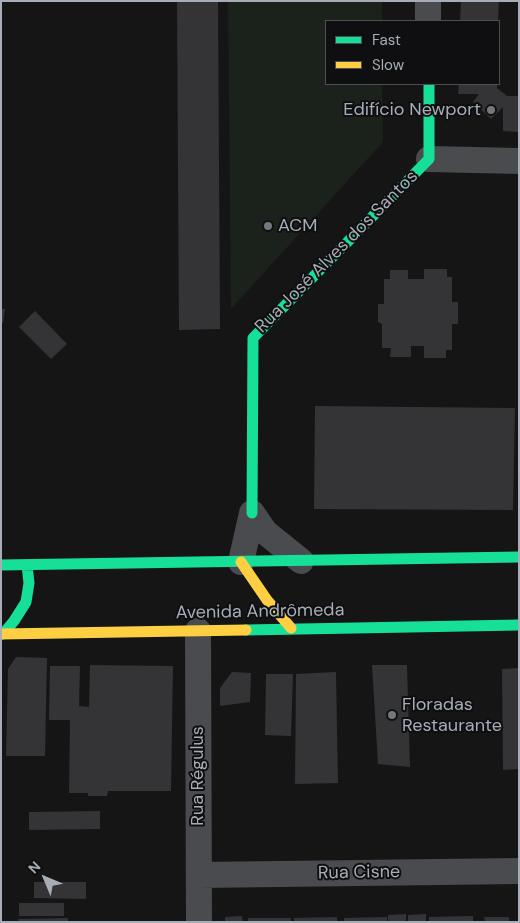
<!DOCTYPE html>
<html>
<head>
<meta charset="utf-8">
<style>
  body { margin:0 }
  #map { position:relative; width:520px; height:923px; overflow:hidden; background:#151515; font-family:"DM Sans",sans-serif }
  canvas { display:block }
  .frame { position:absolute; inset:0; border:2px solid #a6adb6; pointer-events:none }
  .legend { position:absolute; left:325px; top:20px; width:175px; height:65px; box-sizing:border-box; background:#0f0f11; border:1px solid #4b4e53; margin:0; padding:6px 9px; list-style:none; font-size:15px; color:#a6adb6 }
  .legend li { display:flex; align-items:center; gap:10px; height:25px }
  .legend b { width:25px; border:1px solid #4b4e53 }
  .north { position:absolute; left:20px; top:853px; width:50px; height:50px; -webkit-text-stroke:4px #0f0f11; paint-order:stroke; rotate:315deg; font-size:14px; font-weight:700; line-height:20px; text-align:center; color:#a6adb6 }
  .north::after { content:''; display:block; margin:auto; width:18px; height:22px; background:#a6adb6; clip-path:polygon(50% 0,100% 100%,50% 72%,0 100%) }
</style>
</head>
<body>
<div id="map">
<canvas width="520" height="923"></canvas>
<div class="frame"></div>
<ul class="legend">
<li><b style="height:6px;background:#16e098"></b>Fast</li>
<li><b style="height:6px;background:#ffcf43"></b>Slow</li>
</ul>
<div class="north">N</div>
</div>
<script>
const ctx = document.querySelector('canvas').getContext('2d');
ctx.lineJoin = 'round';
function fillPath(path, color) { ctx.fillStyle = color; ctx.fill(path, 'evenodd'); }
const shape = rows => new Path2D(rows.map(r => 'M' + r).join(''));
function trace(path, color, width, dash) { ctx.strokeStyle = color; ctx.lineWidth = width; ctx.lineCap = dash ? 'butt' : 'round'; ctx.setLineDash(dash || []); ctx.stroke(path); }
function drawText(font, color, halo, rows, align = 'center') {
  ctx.font = font + ' "DM Sans",sans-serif'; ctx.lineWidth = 4; ctx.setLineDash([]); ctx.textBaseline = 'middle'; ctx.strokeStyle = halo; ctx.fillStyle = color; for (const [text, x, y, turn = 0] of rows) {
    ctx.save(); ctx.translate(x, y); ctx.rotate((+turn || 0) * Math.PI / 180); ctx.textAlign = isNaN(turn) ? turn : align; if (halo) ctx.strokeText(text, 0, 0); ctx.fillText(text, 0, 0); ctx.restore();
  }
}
const green = shape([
  [228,1,382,1,382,21,326,21,326,84,382,84,383,142,231,309]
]);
const building = shape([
  [177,1,218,1,220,329,179,330],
  [461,1,499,1,498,21,460,21],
  [459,84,497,84,497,88,507,96,519,96,519,132,503,131,503,107,491,119,473,102,479,94,458,94],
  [424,269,447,269,447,277,452,277,452,302,458,302,458,324,452,324,452,350,446,350,446,358,424,358,424,346,411,346,411,357,390,357,391,348,382,348,382,324,378,322,378,304,384,304,384,279,390,279,390,270,408,270,408,279,424,279],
  [1,309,5,309,3,323,1,323],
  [35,311,67,344,51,359,19,327],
  [315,406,515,408,513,510,314,509],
  [16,657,47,658,45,756,6,756,8,669],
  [90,665,173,666,171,791,108,791,107,796,88,796,88,793,69,793,70,720,49,720,50,666,80,666,79,706,89,707],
  [372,665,407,665,410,767,378,764],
  [519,668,519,769,503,770,502,669],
  [232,672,251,673,250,702,220,706,220,688],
  [336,672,338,783,295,784,296,674],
  [266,674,293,674,291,736,265,735],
  [100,811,100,829,29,830,29,812],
  [34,882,86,882,86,899,34,898],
  [19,903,64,903,64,916,19,916],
  [406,914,406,922,388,922,388,915],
  [426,914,426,922,408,922,408,915],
  [242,916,243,922,225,922,225,917],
  [473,916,473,922,429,922,429,917],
  [337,917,337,922,294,922,294,918],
  [387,917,387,922,344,922,344,918],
  [484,917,509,917,509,922,485,922],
  [68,918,68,922,18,922,18,919],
  [248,918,291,918,291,922,248,922]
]);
const street = shape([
  [428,1,428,21],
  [429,159,519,161],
  [241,562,252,513,265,532,301,561],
  [198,631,199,922],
  [199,875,519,871]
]);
const fast = shape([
  [252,513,253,338,429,159,429,84],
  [1,565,519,557],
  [246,630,519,625],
  [3,634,14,621,26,602,29,583,27,565]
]);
const slow = shape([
  [241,562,267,600,291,628],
  [1,634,246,630]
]);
const markers = [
  [491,110,5,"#73787e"],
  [268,226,5,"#73787e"],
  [392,715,5,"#73787e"]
];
const poiNames = [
  ["Edifício Newport",481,110,"right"],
  ["ACM",278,226],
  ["Floradas",402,705],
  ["Restaurante",402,726]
];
const streetNames = [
  ["Rua José Alves dos Santos",337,252,-45],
  ["Avenida Andrômeda",260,612,-1],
  ["Rua Régulus",198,776,-90],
  ["Rua Cisne",359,873,-1]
];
fillPath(green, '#1b221c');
fillPath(building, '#343436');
trace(street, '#494b4e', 26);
trace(fast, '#16e098', 11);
trace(slow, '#ffcf43', 11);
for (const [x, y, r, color] of markers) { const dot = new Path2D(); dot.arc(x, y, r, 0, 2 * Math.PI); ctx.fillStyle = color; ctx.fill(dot); trace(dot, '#0f0f11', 2); }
drawText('18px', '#a6adb6', '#0f0f11', poiNames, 'left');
drawText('18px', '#a6adb6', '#0f0f11', streetNames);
</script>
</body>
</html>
